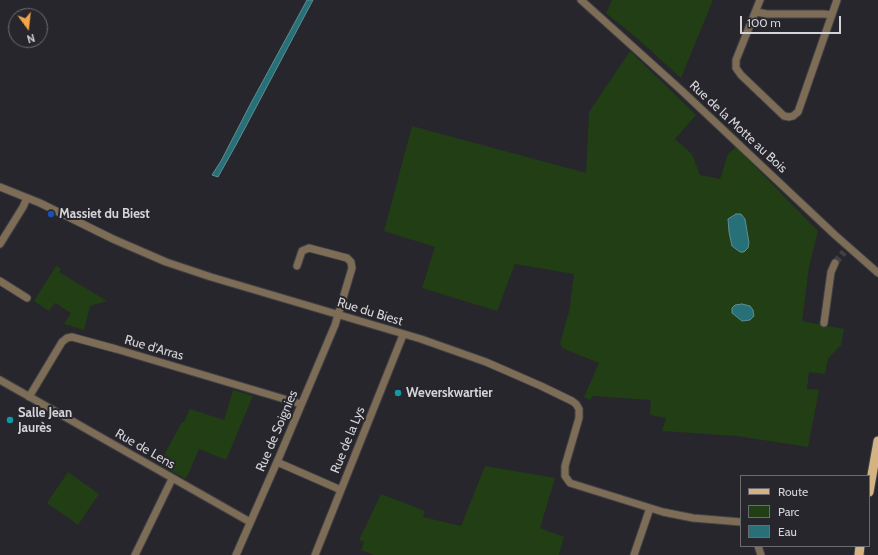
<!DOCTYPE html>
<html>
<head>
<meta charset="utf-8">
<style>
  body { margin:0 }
  #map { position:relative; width:878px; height:555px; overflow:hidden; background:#27262c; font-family:Cabin,sans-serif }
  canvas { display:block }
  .legend { position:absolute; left:740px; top:475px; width:130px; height:72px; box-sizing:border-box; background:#27262c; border:1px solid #6c6b70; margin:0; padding:5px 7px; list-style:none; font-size:12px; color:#d4d3d7 }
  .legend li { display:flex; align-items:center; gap:8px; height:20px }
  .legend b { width:20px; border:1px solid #6c6b70 }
  .north { position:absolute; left:8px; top:8px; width:40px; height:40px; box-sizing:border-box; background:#27262c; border:1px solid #6c6b70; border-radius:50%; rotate:165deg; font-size:11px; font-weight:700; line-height:16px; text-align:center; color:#d4d3d7 }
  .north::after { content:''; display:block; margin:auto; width:14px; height:18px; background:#f5a346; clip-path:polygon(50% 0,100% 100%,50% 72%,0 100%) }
  .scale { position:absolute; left:740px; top:16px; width:101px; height:18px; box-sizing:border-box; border:2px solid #d4d3d7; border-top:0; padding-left:5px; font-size:12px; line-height:14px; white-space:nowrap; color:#d4d3d7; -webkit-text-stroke:3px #27262c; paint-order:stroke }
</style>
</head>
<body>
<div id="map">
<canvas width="878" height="555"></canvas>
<ul class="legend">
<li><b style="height:5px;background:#d4b382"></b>Route</li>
<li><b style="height:11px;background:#213e15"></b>Parc</li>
<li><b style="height:11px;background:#287077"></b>Eau</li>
</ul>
<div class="north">N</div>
<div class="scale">100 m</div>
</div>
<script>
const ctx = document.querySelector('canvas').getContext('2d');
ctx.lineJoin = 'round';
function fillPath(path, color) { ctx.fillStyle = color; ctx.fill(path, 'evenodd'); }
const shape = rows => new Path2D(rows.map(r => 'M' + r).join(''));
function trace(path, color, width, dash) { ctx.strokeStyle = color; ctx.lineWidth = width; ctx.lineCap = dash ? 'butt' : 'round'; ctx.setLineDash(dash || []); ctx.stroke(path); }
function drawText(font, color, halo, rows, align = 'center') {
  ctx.font = font + ' Cabin,sans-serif'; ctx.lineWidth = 4; ctx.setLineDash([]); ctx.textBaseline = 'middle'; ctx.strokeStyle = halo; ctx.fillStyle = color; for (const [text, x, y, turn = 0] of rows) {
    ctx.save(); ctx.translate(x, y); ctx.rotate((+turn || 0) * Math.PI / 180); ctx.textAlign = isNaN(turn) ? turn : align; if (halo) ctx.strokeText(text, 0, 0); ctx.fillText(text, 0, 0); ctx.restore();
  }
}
const green = shape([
  [612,0,713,0,681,78,638,39,606,13],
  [630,51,696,115,675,139,692,154,700,175,720,179,728,154,736,147,818,231,809,267,802,321,844,329,841,345,828,359,825,374,809,372,807,389,819,390,808,447,737,436,662,431,666,418,650,415,651,400,593,396,590,400,584,397,599,363,562,348,560,343,569,312,574,274,515,264,497,311,422,288,435,247,384,231,412,126,586,173,589,112],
  [56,266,61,268,59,272,107,301,90,306,84,330,64,324,71,313,55,303,49,311,34,301],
  [233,390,253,396,226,460,199,449,186,479,159,464,182,422,184,422,190,409,224,420],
  [485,466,555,478,540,528,564,537,559,555,374,555,361,550,364,542,359,540,381,494,425,511,423,517,461,526],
  [68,472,99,494,78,525,47,503]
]);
const water = shape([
  [307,0,313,0,237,143,218,177,212,175,221,161,251,103,307,0],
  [736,214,741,214,745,219,749,243,748,248,744,252,740,252,732,246,729,232,728,219,736,214],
  [742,304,750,306,753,310,754,316,750,320,742,321,732,313,732,308,735,305,742,304]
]);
const minorTunnel = shape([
  [835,263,844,252]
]);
const minor = shape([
  [581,0,681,90,835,235,878,273],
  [760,0,736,60,736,68,741,75,784,116,789,117,793,116,798,112,837,0],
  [756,12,767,14,824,14,832,15],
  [0,187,40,203,113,239,166,262,211,277,421,339,486,362,541,386,572,401,576,404,579,409,579,418,565,466,565,476,570,483,663,512,693,518,741,522],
  [0,244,23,207,27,198],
  [0,281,27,298],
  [824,323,831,272,835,263],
  [0,380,250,522],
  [29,397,62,342,67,338,72,337,116,349,301,404],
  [277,462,341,490],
  [758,546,761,555],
  [135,555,172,479],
  [236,555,280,455,335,325,352,268,351,262,347,258,309,248,302,251,297,266],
  [315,555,403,335],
  [634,555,650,508]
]);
const major = shape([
  [869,492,878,441],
  [859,555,860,546]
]);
const markers = [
  [51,214,4,"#1a4fb4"],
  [398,393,4,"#0f9aa8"],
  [10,420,4,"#0f9aa8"]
];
const streetNames = [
  ["Rue de la Motte au Bois",738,127,43],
  ["Rue du Biest",370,312,17],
  ["Rue d'Arras",154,348,16],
  ["Rue de Soignies",277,431,-67],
  ["Rue de la Lys",348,440,-68],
  ["Rue de Lens",145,449,30]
];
const poiNames = [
  ["Massiet du Biest",59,214],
  ["Weverskwartier",406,393],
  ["Salle Jean",18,413],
  ["Jaurès",18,428]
];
fillPath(green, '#213e15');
fillPath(water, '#287077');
trace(water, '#5c8e94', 1);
trace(minorTunnel, '#414046', 7, [7, 3.5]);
trace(minor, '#434247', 9);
trace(major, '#434247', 11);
trace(minor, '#7d6d56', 7);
trace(major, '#d4b382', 9);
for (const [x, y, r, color] of markers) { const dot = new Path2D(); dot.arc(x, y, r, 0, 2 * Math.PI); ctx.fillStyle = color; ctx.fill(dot); trace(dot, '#27262c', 1.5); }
drawText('13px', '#d4d3d7', '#27262c', streetNames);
drawText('bold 13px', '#d4d3d7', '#27262c', poiNames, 'left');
</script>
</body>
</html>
